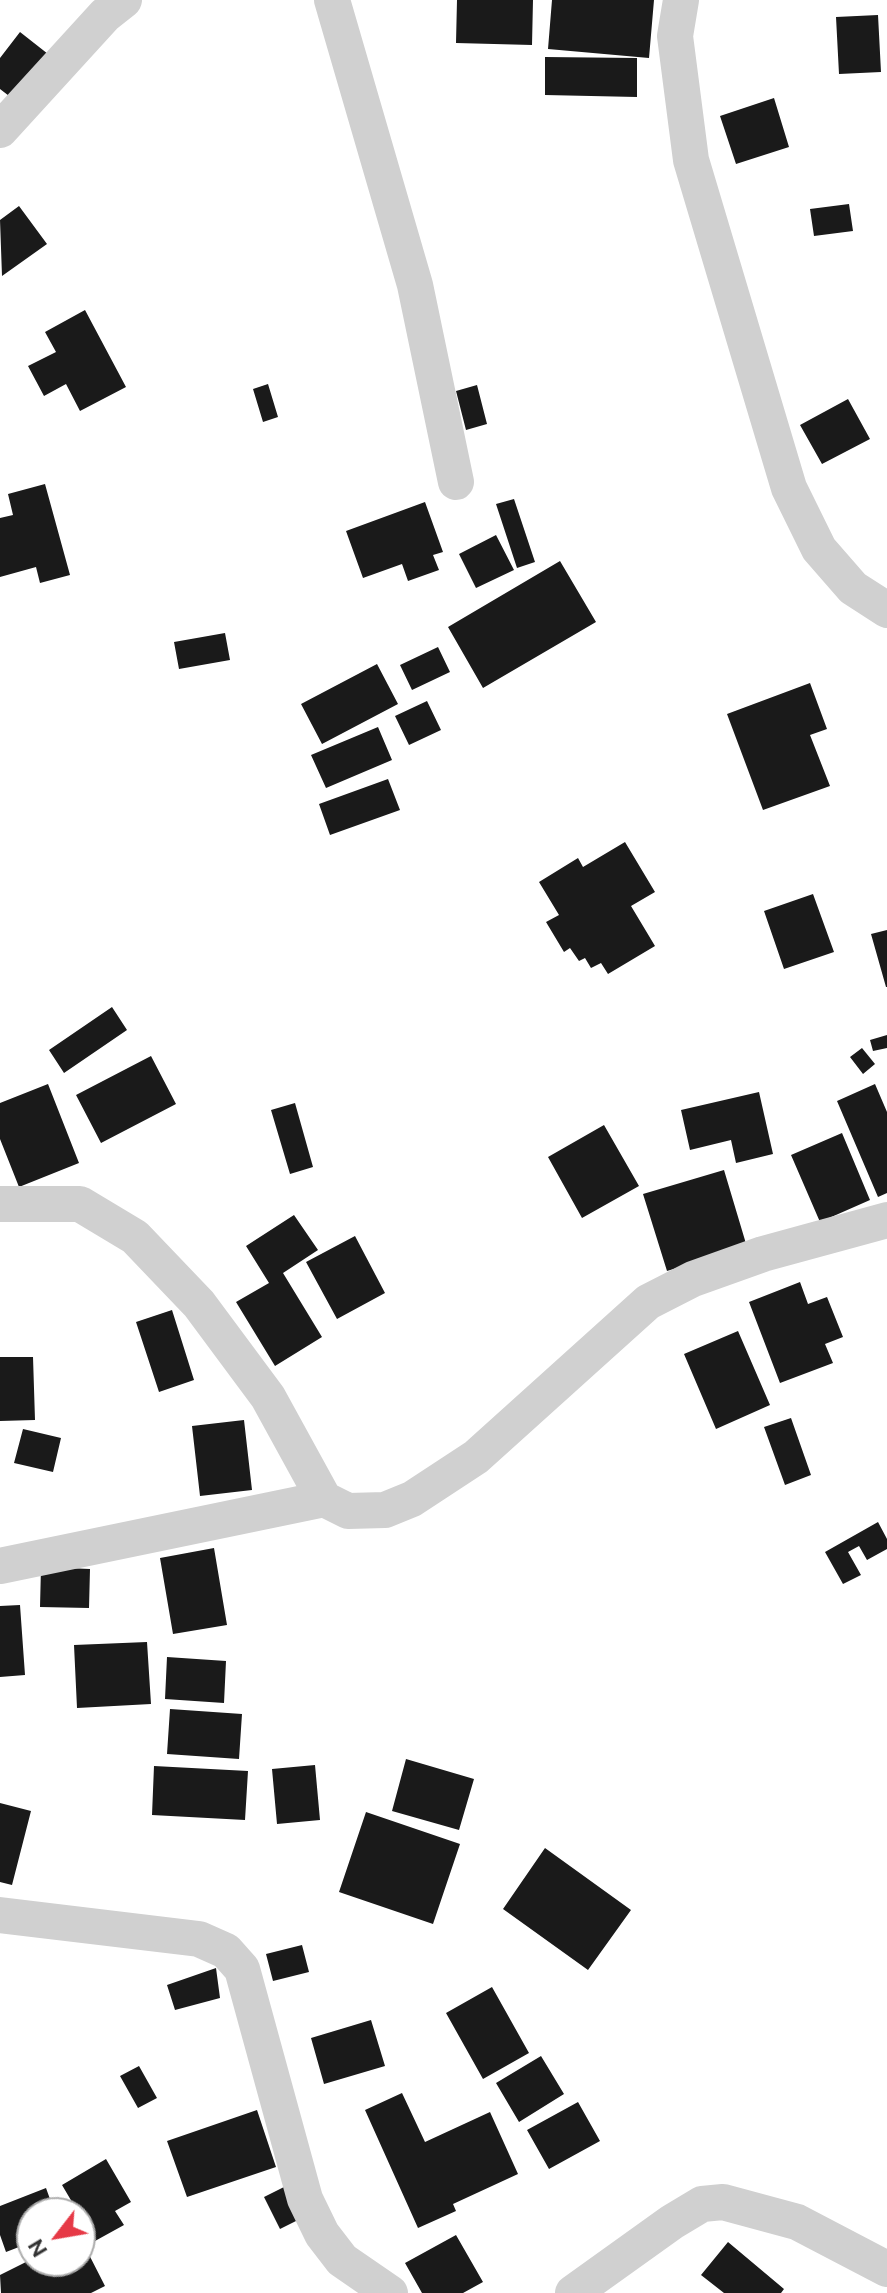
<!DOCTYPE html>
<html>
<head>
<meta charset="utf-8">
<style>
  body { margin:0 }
  #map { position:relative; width:887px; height:2293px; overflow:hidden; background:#fff; font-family:Ubuntu,sans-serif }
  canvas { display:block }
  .north { position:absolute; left:16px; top:2197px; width:80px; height:80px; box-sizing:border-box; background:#fff; border:2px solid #adadad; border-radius:50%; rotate:239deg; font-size:22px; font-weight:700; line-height:32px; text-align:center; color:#333 }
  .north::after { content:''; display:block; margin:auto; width:28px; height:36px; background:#e63946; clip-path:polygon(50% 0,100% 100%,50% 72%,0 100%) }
</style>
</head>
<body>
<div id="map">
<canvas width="887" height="2293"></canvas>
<div class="north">N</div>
</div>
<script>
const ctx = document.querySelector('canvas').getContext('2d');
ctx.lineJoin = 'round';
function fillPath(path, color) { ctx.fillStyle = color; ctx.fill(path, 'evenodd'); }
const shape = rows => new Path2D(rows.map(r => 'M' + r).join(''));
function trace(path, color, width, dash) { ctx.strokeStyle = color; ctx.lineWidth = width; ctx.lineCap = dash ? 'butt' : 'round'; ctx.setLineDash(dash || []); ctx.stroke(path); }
const building = shape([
  [457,0,533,0,532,45,456,43],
  [552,0,654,0,649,58,548,49],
  [878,15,881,72,839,74,836,17],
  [20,32,48,54,13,99,0,89,0,58],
  [545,57,637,58,637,97,545,95],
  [774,98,789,147,736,164,720,116],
  [849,204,853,231,814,236,810,209],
  [19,206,47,244,2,276,0,220],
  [85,310,126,387,80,411,66,384,44,396,28,366,56,352,45,332],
  [268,384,278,417,263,422,253,389],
  [477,385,487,424,466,430,456,391],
  [848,399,870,439,822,464,800,425],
  [45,484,70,575,40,583,36,567,0,577,0,518,13,515,8,494],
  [514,499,535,562,517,568,496,504],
  [425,502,443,552,433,555,439,570,408,581,402,564,363,578,346,531],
  [496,535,514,570,476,588,459,554],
  [560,561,596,622,483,688,448,627],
  [225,633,230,660,179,669,174,642],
  [438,647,450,672,412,690,400,665],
  [377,664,398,704,322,744,301,704],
  [810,683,827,729,810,735,830,786,763,810,727,714],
  [427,701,441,730,409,745,395,716],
  [378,727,392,760,326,788,311,755],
  [388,779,400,810,330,835,319,804],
  [625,842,655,892,631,906,655,946,608,974,601,963,591,968,585,958,579,961,570,948,564,952,546,922,559,915,539,882,578,858,583,867],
  [813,894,834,952,784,969,764,911],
  [887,930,887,987,886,987,871,934],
  [112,1007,127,1030,64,1073,49,1050],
  [887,1035,887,1048,873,1051,870,1040],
  [862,1048,875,1064,863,1074,850,1057],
  [151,1056,176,1104,101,1143,76,1095],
  [48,1084,79,1163,19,1187,0,1139,0,1103],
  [875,1084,887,1112,887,1193,878,1197,837,1101],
  [759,1092,773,1154,736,1163,731,1140,690,1150,681,1110],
  [295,1103,313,1167,290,1174,271,1110],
  [604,1125,639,1186,582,1218,548,1157],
  [842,1133,870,1200,820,1222,791,1155],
  [724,1170,747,1247,667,1271,643,1194],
  [294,1215,318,1250,283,1273,322,1337,275,1366,236,1302,269,1283,246,1246],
  [355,1236,385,1293,337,1319,306,1262],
  [800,1282,808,1304,827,1297,843,1337,825,1344,833,1363,780,1383,749,1302],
  [172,1310,194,1380,159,1392,136,1322],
  [738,1331,770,1405,716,1429,684,1354],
  [0,1357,33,1357,35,1420,0,1421],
  [791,1418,811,1475,785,1485,764,1427],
  [244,1420,252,1490,200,1496,192,1426],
  [23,1429,61,1438,53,1472,14,1463],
  [878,1522,887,1539,887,1549,867,1560,859,1546,848,1552,861,1575,843,1584,825,1552],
  [214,1548,227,1625,173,1634,160,1558],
  [41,1567,90,1569,89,1608,40,1607],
  [20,1605,25,1675,0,1677,0,1606],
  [147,1642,151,1704,77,1708,74,1645],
  [167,1657,226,1661,224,1703,165,1699],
  [170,1709,242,1714,239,1759,167,1754],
  [406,1759,474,1779,459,1830,392,1811],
  [315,1765,320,1820,277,1824,272,1769],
  [154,1766,248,1771,245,1820,152,1815],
  [0,1803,31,1811,12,1885,0,1882],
  [366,1812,460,1844,433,1924,339,1892],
  [545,1848,631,1910,588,1970,503,1909],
  [302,1945,309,1972,273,1981,266,1954],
  [216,1968,220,1998,175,2010,167,1985],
  [492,1987,529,2053,483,2079,446,2013],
  [371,2020,385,2066,324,2084,311,2038],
  [541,2056,564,2094,519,2122,496,2083],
  [139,2066,157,2098,138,2108,120,2076],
  [402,2093,425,2142,490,2112,518,2174,453,2204,456,2211,418,2228,365,2110],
  [578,2102,600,2141,549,2169,527,2130],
  [257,2110,276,2167,187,2197,167,2141],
  [106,2159,131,2202,115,2211,124,2225,95,2241,62,2185],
  [290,2184,306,2216,280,2229,264,2197],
  [46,2188,55,2213,32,2213,32,2242,6,2252,0,2235,0,2206],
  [456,2235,483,2282,463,2293,422,2293,405,2263],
  [80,2237,105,2286,91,2293,1,2293,0,2275,32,2259,80,2261],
  [728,2242,784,2289,781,2293,724,2293,701,2275]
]);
const minor = shape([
  [332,0,415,285,456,482],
  [681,0,675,36,691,160,789,488,819,549,853,588,887,610],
  [0,130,105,15,124,0],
  [0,1204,80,1204,135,1237,199,1304,268,1397,324,1499,348,1511,385,1510,412,1499,476,1457,648,1302,693,1279,763,1254,887,1220],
  [0,1566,324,1499],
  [0,1915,199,1939,226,1951,242,1969,305,2199,322,2234,342,2260,390,2293],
  [573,2293,672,2222,702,2204,723,2202,797,2222,887,2269]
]);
fillPath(building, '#1a1a1a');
trace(minor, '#d0d0d0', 36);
</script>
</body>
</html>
